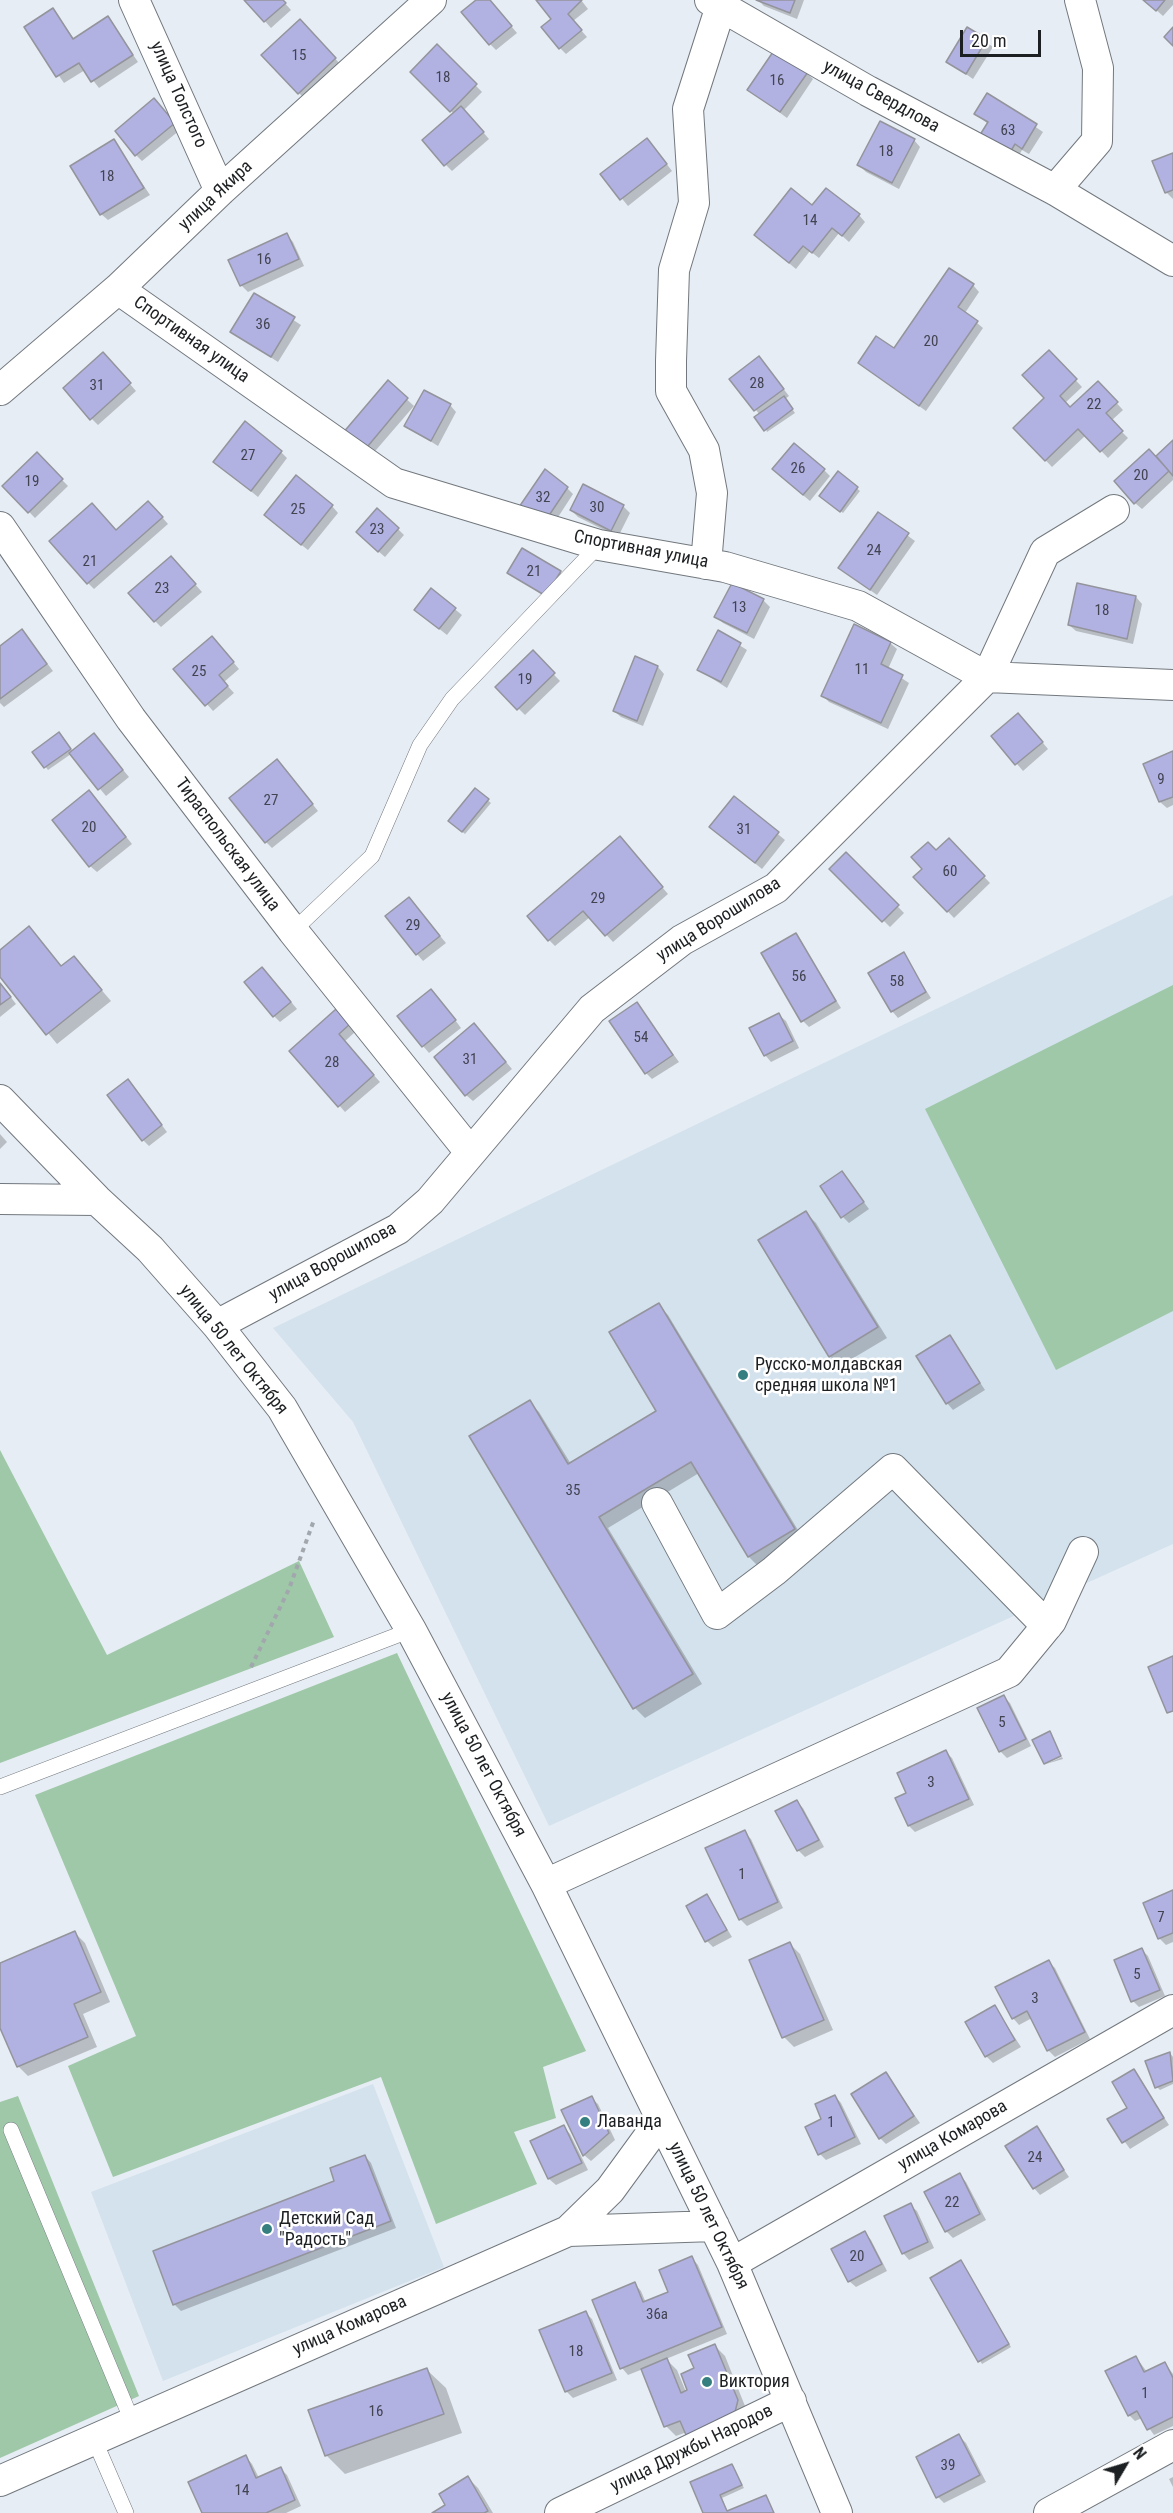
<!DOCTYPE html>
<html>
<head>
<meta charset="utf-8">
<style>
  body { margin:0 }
  #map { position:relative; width:1173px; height:2513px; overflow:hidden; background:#e6edf4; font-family:"Roboto Condensed",sans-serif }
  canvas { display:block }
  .north { position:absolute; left:1095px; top:2435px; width:60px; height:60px; -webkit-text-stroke:4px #fff; paint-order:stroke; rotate:52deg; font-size:16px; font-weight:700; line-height:24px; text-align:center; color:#1d2022 }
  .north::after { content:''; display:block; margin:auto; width:21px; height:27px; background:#1d2022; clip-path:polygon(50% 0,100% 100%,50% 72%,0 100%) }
  .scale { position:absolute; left:960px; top:30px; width:81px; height:27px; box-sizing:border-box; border:3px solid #1d2022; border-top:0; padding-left:8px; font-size:18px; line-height:21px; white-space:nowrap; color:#1d2022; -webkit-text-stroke:4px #fff; paint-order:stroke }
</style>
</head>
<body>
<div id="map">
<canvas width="1173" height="2513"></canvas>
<div class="north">N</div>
<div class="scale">20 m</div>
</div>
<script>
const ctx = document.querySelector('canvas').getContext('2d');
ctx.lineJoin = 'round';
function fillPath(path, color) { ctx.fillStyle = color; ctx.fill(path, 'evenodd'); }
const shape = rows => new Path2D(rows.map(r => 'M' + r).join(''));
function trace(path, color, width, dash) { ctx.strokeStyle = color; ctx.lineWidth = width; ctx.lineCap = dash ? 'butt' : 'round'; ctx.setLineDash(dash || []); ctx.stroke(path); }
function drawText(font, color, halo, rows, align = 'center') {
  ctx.font = font + ' "Roboto Condensed",sans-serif'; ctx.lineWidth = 5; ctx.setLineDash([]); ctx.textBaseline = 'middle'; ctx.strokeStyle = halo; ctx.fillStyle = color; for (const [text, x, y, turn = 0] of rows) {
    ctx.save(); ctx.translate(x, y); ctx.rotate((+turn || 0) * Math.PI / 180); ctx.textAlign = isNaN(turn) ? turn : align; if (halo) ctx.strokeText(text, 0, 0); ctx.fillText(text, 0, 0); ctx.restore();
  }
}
const built = shape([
  [1173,895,1173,1544,549,1826,353,1422,273,1328],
  [373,2084,444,2267,163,2381,91,2192]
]);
const green = shape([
  [1173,985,1173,1311,1056,1370,925,1109],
  [0,1450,107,1655,299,1561,334,1637,0,1763],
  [397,1653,586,2051,543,2067,556,2118,514,2132,537,2184,436,2224,381,2077,113,2177,68,2066,136,2036,35,1795],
  [18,2096,139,2396,0,2458,0,2102]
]);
const shadow = shape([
  [246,0,282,0,291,10,271,28],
  [478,0,489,0,517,33,496,50,490,44],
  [538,0,581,0,588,9,573,21,587,37,566,54,560,48,554,19],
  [758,0,804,0,797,19,764,6],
  [1145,0,1173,0,1173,5,1163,16],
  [53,10,75,40,108,18,138,62,99,88,85,70,64,83,26,28],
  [306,27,342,66,305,99,299,93],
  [968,29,993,47,973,79,947,61],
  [437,46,482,92,464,110,489,139,452,171,446,165,454,114,412,72],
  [807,73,813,79,787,118,749,90],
  [988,95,1043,132,1029,154,1022,150,1015,162,988,124,976,114],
  [161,107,180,130,142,161,136,155],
  [914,140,920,147,899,189,866,172,859,165],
  [114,141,150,195,108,220,101,214],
  [653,146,672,171,628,206,602,174],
  [1173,155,1173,199,1166,192],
  [812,207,859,215,865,222,849,242,839,233,819,258,810,251,796,269,762,241],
  [287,235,293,242,304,266,248,292,242,286,230,261],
  [973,285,979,292,965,313,983,328,926,411,859,363,894,351],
  [255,295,301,325,278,362,232,332],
  [1049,352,1082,387,1065,403,1070,409,1098,383,1123,410,1111,421,1128,438,1108,458,1086,435,1052,467,1015,428,1046,398],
  [759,358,789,396,785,399,795,413,767,432,760,415,731,379],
  [110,361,136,391,98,425,92,419],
  [388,382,414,406,370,457,350,440],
  [450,405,456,412,438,446,406,426],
  [1173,442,1173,480,1142,509,1135,503,1156,457],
  [281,452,287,458,258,497,222,468],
  [37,454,68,486,35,518,4,486],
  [824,470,830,476,810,501,780,476],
  [838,473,860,491,843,513,824,498],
  [584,486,623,506,630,513,618,537,578,517,571,510],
  [567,488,573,494,551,528,525,516],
  [332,506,338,513,308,550,272,522],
  [155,509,168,524,94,589,88,583,116,531],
  [878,514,915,541,877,595,847,574],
  [398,529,404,535,385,557,364,539],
  [177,564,202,592,161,627,155,621],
  [560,572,566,579,553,602,509,573],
  [431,590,462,615,447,635,423,616],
  [1136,597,1142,604,1133,644,1076,631,1069,625],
  [763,600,770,607,754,639,723,623,716,617],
  [719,632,747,650,727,688,699,670],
  [28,638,53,671,4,707,0,703,0,648],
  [890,643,897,649,888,669,909,683,888,729,829,702,823,696],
  [218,644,239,669,224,682,234,693,213,711,176,669],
  [533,653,560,681,525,715,497,687],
  [658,667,664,674,643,726,621,717,614,711],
  [1025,721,1048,749,1023,771,993,736],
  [62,736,73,752,100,742,129,777,106,796,71,754,48,770,34,752],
  [1173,753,1173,805,1167,808,1160,802,1145,764],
  [283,767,318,811,272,848,266,842],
  [475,790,491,803,465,834,452,823],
  [734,798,785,840,762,869,717,833],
  [96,799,132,844,97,872,90,866],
  [949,840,990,883,954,918,915,877],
  [626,845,668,894,613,942,590,917,555,946,549,940],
  [846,854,904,913,890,927,831,869],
  [409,899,446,943,423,961,417,954],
  [29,928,62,967,74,958,111,1001,57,1044,0,974,0,952],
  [796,935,841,1008,809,1027,803,1021],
  [903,954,931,998,898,1018,892,1011],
  [269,975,297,1009,280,1022,274,1016],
  [0,983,16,1004,0,1017],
  [438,997,461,1028,429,1053,423,1046],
  [637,1004,679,1062,652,1079,646,1073],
  [779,1015,786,1021,799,1048,771,1062,765,1055],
  [343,1018,355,1032,344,1042,380,1082,345,1112,291,1051],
  [481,1032,512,1069,473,1101,466,1095],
  [134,1088,167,1132,149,1146,143,1140],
  [0,1134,7,1142,0,1149],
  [842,1173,869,1209,849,1223,843,1217],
  [806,1213,816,1223,887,1338,840,1366,830,1356],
  [658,1305,668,1315,804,1540,759,1567,749,1557,699,1473,608,1528,702,1684,645,1718,635,1708,471,1436,529,1402,539,1412,571,1464,658,1411],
  [950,1337,985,1390,953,1410,947,1403],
  [1004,1697,1010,1703,1031,1746,1007,1758,1000,1751],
  [946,1752,952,1758,974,1805,915,1832,909,1826,908,1794],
  [1062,1757,1063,1759,1046,1764],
  [796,1801,803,1808,824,1847,805,1857,799,1851,777,1812],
  [744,1832,751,1839,783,1908,747,1926,740,1919],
  [1173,1892,1173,1942,1166,1945,1160,1939,1145,1903],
  [707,1896,732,1937,713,1947,707,1941],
  [75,1933,85,1943,110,2002,83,2014,97,2047,28,2076,18,2066,0,2024,0,1964],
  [790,1944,800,1954,833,2030,794,2047,784,2037],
  [1142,1950,1148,1956,1165,1996,1139,2007,1133,2001],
  [1049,1962,1055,1968,1090,2039,1055,2057,1048,2050,1032,2018,1019,2025,1013,2018],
  [995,2007,1021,2047,993,2063,986,2056],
  [1170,2053,1173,2057,1173,2084,1160,2090,1157,2087],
  [1134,2071,1169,2125,1130,2149,1109,2120,1129,2108],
  [886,2074,920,2123,886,2144,880,2138],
  [835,2096,841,2103,861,2144,826,2160,820,2154,823,2119],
  [591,2098,598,2104,615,2140,591,2161,584,2155,563,2111],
  [564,2127,570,2134,588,2170,556,2185,549,2179,532,2142],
  [1036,2128,1069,2177,1040,2195,1034,2188],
  [365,2156,371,2163,396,2228,181,2311,175,2305,155,2252,336,2182],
  [960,2175,966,2182,986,2220,953,2238,946,2231],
  [910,2205,917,2211,934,2248,909,2260,903,2253],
  [865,2233,871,2240,887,2271,856,2287,849,2281],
  [692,2258,698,2265,727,2334,666,2359,677,2370,686,2392,689,2391,696,2369,715,2346,725,2356,747,2411,698,2444,687,2432,676,2436,666,2426,643,2369,628,2375,622,2368,594,2301,635,2284,641,2291,646,2303,670,2293],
  [964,2265,1011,2347,982,2364,932,2279],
  [585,2312,592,2319,617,2380,573,2398,567,2392,541,2331],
  [1136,2357,1147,2372,1165,2363,1173,2374,1173,2426,1154,2435,1142,2418,1135,2421,1129,2415],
  [427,2370,446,2388,462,2433,345,2474,326,2455],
  [959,2436,966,2443,986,2482,944,2503,938,2497],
  [246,2457,252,2464,259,2478,280,2468,287,2475,301,2506,286,2513,204,2513],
  [731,2465,744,2488,722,2498,728,2513,765,2497,774,2513,705,2513],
  [1173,2477,1173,2487,1169,2479],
  [468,2478,478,2488,493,2513,435,2513,448,2506]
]);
const building = shape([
  [244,0,283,0,286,3,264,22,244,0],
  [476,0,490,0,512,26,489,45,461,12,476,0],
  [536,0,582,0,568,14,582,30,559,49,541,27,551,19,536,0],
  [756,0,795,0,790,13,756,0],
  [1143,0,1165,0,1156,11,1143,0],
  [53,8,73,39,108,16,133,55,91,82,79,63,56,77,24,27,53,8],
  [300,19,336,58,298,94,261,55,300,19],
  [967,27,987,39,966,74,946,62,967,27],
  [1173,27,1173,46,1164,37,1173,27],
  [437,44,477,84,450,112,410,72,437,44],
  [775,49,808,72,780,112,747,90,775,49],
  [987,93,1037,124,1022,149,1015,144,1008,156,978,138,988,122,974,114,987,93],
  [154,98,175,123,135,156,115,131,154,98],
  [461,106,484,132,444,166,422,140,461,106],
  [880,121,915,139,892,183,857,165,880,121],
  [647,138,667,164,620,200,600,174,647,138],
  [114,139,144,188,100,215,70,166,114,139],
  [1173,153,1173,190,1165,193,1152,161,1173,153],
  [791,188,812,205,826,188,860,214,842,236,832,228,812,253,803,246,789,263,754,235,791,188],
  [287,233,299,259,240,286,228,260,287,233],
  [949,268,974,284,958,307,978,321,919,406,858,363,876,336,894,348,949,268],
  [254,293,295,317,271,357,230,332,254,293],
  [1049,350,1077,379,1060,396,1070,407,1098,381,1118,402,1106,413,1123,431,1100,452,1078,429,1045,461,1013,428,1044,398,1022,375,1049,350],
  [103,352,131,383,90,420,63,388,103,352],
  [759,356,784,389,754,411,729,379,759,356],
  [388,380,408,398,363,452,342,434,388,380],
  [424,390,451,404,431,441,404,426,424,390],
  [784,396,793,409,764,431,754,417,784,396],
  [245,421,282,451,251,491,213,462,245,421],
  [1173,440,1173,476,1156,456,1173,440],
  [794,443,825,469,803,495,772,469,794,443],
  [1149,449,1169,471,1134,504,1114,481,1149,449],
  [37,452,63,479,28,513,2,486,37,452],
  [545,469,568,487,544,523,517,510,545,469],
  [838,471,858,487,840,512,819,496,838,471],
  [296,475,333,505,301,545,264,515,296,475],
  [583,484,624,505,611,531,570,510,583,484],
  [148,501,163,517,87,584,49,541,92,503,116,530,148,501],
  [377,508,399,528,378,552,356,532,377,508],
  [878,512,909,533,870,590,838,568,878,512],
  [522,548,561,571,546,596,507,573,522,548],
  [171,556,196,584,154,622,128,593,171,556],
  [732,583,764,599,747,633,714,617,732,583],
  [1077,583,1136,596,1127,639,1068,625,1077,583],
  [431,588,456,608,439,629,414,610,431,588],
  [854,624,891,642,881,664,903,675,881,723,821,696,854,624],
  [22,629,47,664,0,699,0,646,22,629],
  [718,630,741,643,721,682,697,670,718,630],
  [212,636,234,662,219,675,228,686,205,706,173,669,212,636],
  [533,650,555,673,517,710,495,687,533,650],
  [635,656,658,666,637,721,613,711,635,656],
  [1018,713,1043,742,1015,765,991,736,1018,713],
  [59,732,71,749,44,768,32,752,59,732],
  [94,733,123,770,98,790,69,753,94,733],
  [1173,751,1173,797,1159,802,1143,764,1173,751],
  [277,759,313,804,265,843,229,798,277,759],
  [475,788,489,799,462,832,448,821,475,788],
  [89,790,126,837,89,867,52,820,89,790],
  [734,796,779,832,755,863,709,827,734,796],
  [620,836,663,887,605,936,583,911,548,941,527,916,620,836],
  [949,838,985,876,947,912,913,877,922,869,911,857,928,842,936,850,949,838],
  [846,852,899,905,882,922,829,869,846,852],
  [409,897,440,936,416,955,385,916,409,897],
  [29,926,61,966,74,956,102,990,46,1035,0,977,0,950,29,926],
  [796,933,836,1001,801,1022,761,953,796,933],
  [904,952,926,992,891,1012,868,973,904,952],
  [262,967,291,1002,273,1017,244,982,262,967],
  [0,983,11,997,0,1005,0,983],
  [431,989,456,1020,422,1047,397,1016,431,989],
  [637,1002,673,1055,645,1074,609,1021,637,1002],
  [336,1009,350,1024,339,1034,374,1075,338,1107,289,1051,336,1009],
  [779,1013,793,1041,764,1056,749,1028,779,1013],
  [474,1023,506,1062,465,1096,434,1057,474,1023],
  [128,1079,162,1125,142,1141,107,1095,128,1079],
  [842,1171,864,1202,841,1218,820,1186,842,1171],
  [806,1211,878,1327,829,1357,758,1240,806,1211],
  [659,1303,795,1529,748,1557,691,1462,599,1517,693,1674,633,1709,469,1436,530,1400,568,1464,656,1411,609,1332,659,1303],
  [950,1335,980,1383,946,1404,916,1356,950,1335],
  [1173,1656,1173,1711,1167,1713,1148,1667,1173,1656],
  [1004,1695,1026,1739,999,1752,977,1708,1004,1695],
  [1050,1731,1061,1756,1044,1764,1032,1740,1050,1731],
  [946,1750,969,1799,908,1826,895,1798,906,1793,897,1773,946,1750],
  [797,1800,819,1840,797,1851,775,1811,797,1800],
  [745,1830,778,1902,739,1920,705,1848,745,1830],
  [1173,1890,1173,1933,1158,1939,1143,1903,1173,1890],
  [707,1894,727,1930,705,1942,686,1906,707,1894],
  [75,1931,101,1992,74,2004,88,2037,17,2067,0,2028,0,1963,75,1931],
  [790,1942,824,2020,782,2038,749,1960,790,1942],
  [1142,1948,1160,1990,1131,2002,1114,1960,1142,1948],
  [1049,1960,1085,2032,1047,2051,1027,2011,1012,2019,995,1987,1049,1960],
  [995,2005,1015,2040,985,2057,965,2022,995,2005],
  [1170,2052,1173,2081,1155,2088,1145,2061,1170,2052],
  [1134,2069,1164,2118,1122,2143,1107,2119,1127,2108,1112,2082,1134,2069],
  [886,2072,914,2116,879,2139,851,2094,886,2072],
  [835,2095,855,2137,818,2155,805,2127,821,2119,815,2104,835,2095],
  [592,2096,609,2133,583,2156,561,2110,592,2096],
  [564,2125,582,2163,548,2179,530,2141,564,2125],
  [1037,2126,1064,2170,1033,2189,1005,2146,1037,2126],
  [365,2155,391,2221,173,2305,153,2251,334,2181,330,2168,365,2155],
  [960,2173,980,2214,945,2232,924,2192,960,2173],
  [911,2203,928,2242,902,2254,884,2216,911,2203],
  [865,2231,882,2264,848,2282,831,2249,865,2231],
  [692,2256,722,2327,620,2369,592,2300,635,2282,643,2302,668,2292,659,2270,692,2256],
  [961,2260,1009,2344,978,2362,930,2278,961,2260],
  [586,2311,612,2373,565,2392,539,2330,586,2311],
  [715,2344,738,2400,734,2416,686,2435,680,2421,664,2427,641,2369,667,2358,681,2393,687,2390,681,2374,694,2368,688,2355,715,2344],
  [1136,2356,1144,2372,1165,2362,1173,2378,1173,2417,1147,2430,1137,2411,1128,2416,1105,2371,1136,2356],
  [427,2368,444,2414,325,2456,308,2410,427,2368],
  [959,2434,980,2475,936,2498,916,2457,959,2434],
  [246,2455,256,2478,281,2467,295,2500,266,2513,202,2513,188,2482,246,2455],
  [732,2464,742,2485,720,2495,727,2511,766,2495,774,2513,703,2513,690,2482,732,2464],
  [468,2476,488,2511,484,2513,432,2513,445,2505,439,2494,468,2476]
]);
const path = shape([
  [251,1667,289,1589,314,1520]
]);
const lane = shape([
  [293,931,372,856,420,745,452,699,599,545],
  [0,1787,411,1630],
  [11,2130,132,2421],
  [94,2439,126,2513]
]);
const street = shape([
  [134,0,220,191],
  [710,0,868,91,1055,190,1173,261],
  [1055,190,1097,141,1098,68,1080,0],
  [118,289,394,483,599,545,725,567,858,606,987,677,1173,685],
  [0,390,118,289,220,191,431,0],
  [0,527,131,719,293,931,470,1152],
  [706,564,712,493,704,450,671,391,671,361,674,270,694,203,688,109,721,6],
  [0,1100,97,1200,150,1249,217,1325,282,1408,411,1630,546,1884,732,2263,837,2513],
  [0,1199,97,1200],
  [217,1325,398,1229,430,1201,592,1009,682,940,776,888,987,677,1045,552,1114,510],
  [657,1503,717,1614,774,1571,893,1469,1047,1626],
  [546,1884,1009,1672,1051,1621,1083,1552],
  [568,2231,610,2190,661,2120],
  [732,2263,1173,2010],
  [0,2481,568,2231,714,2226],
  [560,2513,791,2401],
  [1049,2513,1173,2445]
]);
const markers = [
  [743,1375,6,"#367f81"],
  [585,2122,6,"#367f81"],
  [267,2229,6,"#367f81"],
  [707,2382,6,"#367f81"]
];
const numberNames = [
  ["15",299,56],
  ["18",443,78],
  ["16",777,81],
  ["63",1008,131],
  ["18",886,152],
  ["18",107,177],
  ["14",810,221],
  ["16",264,260],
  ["36",263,325],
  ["20",931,342],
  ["28",757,384],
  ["31",97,386],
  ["22",1094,405],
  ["27",248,456],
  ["26",798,469],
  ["20",1141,476],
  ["19",32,482],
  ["32",543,498],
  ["30",597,508],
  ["25",298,510],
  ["23",377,530],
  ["24",874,551],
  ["21",90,562],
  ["21",534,572],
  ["23",162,589],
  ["13",739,608],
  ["18",1102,611],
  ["11",862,670],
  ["25",199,672],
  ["19",525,680],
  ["9",1161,780],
  ["27",271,801],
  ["20",89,828],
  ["31",744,830],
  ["60",950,872],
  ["29",598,899],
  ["29",413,926],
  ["56",799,977],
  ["58",897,982],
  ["54",641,1038],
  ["31",470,1060],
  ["28",332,1063],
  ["35",573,1491],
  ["5",1002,1723],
  ["3",931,1783],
  ["1",742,1875],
  ["7",1161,1918],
  ["5",1137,1975],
  ["3",1035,1999],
  ["1",831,2123],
  ["24",1035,2158],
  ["22",952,2203],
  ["20",857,2257],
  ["36а",657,2315],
  ["18",576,2352],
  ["1",1145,2394],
  ["16",376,2412],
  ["39",948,2466],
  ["14",242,2491]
];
const streetNames = [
  ["улица Толстого",178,95,66],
  ["улица Свердлова",881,97,29],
  ["улица Якира",216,196,-43],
  ["Спортивная улица",191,340,35],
  ["Спортивная улица",641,550,11],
  ["Тираспольская улица",227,845,53],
  ["улица Ворошилова",719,920,-32],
  ["улица Ворошилова",333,1262,-29],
  ["улица 50 лет Октября",233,1350,51],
  ["улица 50 лет Октября",483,1765,62],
  ["улица Комарова",953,2136,-30],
  ["улица 50 лет Октября",708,2216,64],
  ["улица Комарова",350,2326,-24],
  ["улица Дружбы Народов",692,2449,-26]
];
const poiNames = [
  ["Русско-молдавская",755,1365],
  ["средняя школа №1",755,1386],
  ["Лаванда",597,2122],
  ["Детский Сад",279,2219],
  ["\"Радость\"",279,2240],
  ["Виктория",719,2382]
];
fillPath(built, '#d4e2ee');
fillPath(green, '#9ec8a7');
fillPath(shadow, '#0003');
fillPath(building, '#b1b1e2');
trace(building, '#94949c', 1.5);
trace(lane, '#72787e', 16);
trace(street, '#72787e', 32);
trace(path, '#a2a7ad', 4, [4.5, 4.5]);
trace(lane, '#fff', 15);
trace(street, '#fff', 30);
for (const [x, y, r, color] of markers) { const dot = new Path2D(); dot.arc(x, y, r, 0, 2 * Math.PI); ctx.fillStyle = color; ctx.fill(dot); trace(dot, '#fff', 2); }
drawText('15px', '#424452', null, numberNames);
drawText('18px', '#1d2022', '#fff', streetNames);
drawText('18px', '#1d2022', '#fff', poiNames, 'left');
</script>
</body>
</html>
